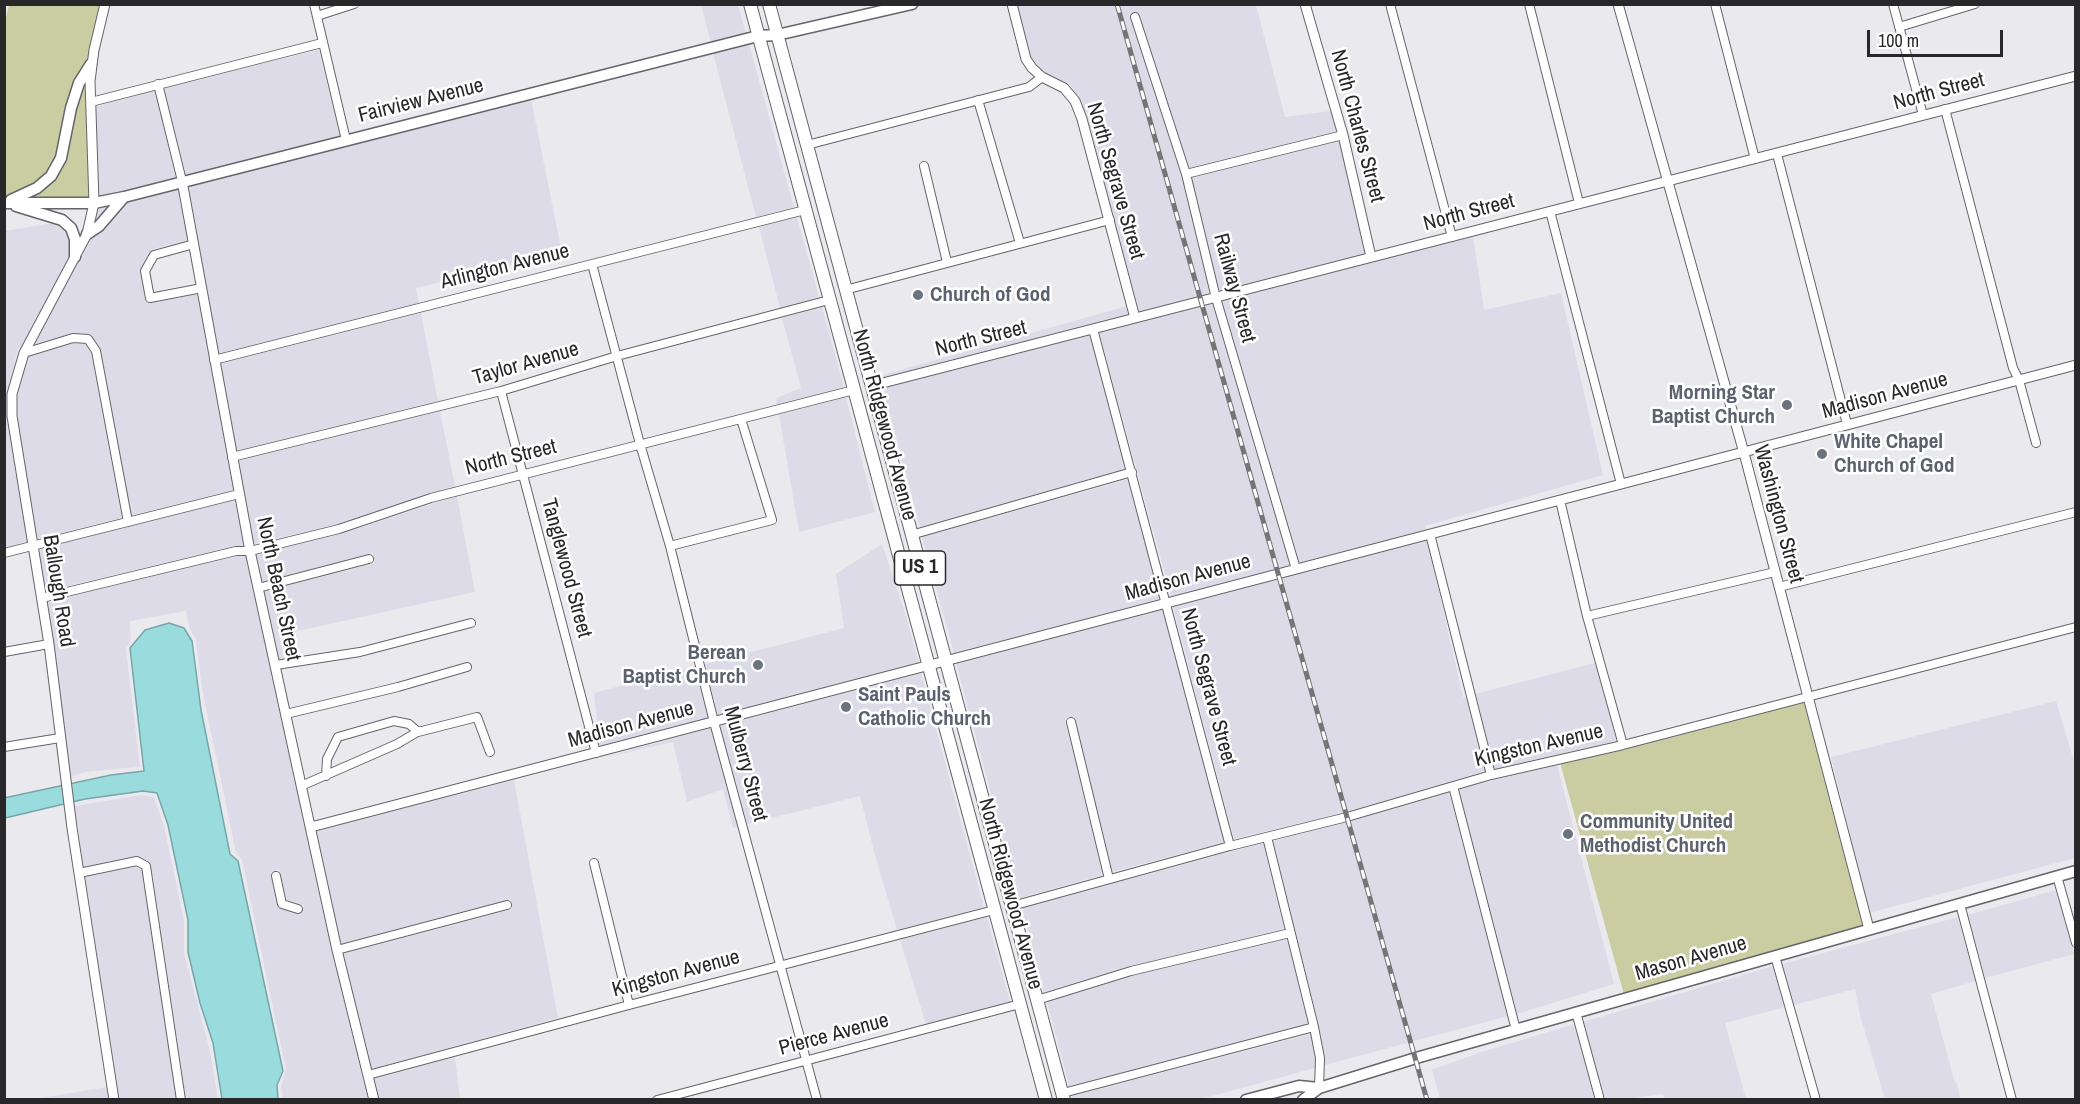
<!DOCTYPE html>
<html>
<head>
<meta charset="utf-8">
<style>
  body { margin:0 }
  #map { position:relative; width:2080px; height:1104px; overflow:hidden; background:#eae9ee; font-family:"Archivo Narrow",sans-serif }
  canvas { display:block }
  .frame { position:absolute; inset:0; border:6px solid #28282a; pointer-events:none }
  .scale { position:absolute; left:1867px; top:30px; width:136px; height:27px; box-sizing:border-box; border:3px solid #28282a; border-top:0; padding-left:8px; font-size:18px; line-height:21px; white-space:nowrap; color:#28282a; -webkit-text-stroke:4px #fff; paint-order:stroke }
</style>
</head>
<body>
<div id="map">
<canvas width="2080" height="1104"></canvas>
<div class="frame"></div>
<div class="scale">100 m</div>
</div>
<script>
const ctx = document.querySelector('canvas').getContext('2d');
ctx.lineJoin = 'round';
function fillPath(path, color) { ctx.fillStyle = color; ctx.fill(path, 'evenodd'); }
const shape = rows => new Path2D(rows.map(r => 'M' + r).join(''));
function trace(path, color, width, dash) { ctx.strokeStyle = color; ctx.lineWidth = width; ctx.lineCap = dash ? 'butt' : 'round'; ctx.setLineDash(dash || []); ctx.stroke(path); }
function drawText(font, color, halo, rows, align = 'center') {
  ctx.font = font + ' "Archivo Narrow",sans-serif'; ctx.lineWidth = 5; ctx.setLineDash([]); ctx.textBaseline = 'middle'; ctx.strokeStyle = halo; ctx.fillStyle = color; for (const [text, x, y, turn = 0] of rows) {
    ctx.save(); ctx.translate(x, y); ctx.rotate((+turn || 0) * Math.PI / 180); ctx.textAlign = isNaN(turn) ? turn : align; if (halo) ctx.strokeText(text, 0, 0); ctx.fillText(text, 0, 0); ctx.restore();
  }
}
const built = shape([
  [701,5,738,5,746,34,711,43],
  [1017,5,1256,5,1285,117,1331,111,1337,131,1181,170,1182,180,1339,141,1366,253,1139,312,1087,117,1069,82,1065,83,1045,73,1035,65,1030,56],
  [749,44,794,207,756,217,713,53],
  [319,50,340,136,186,175,164,88],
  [155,90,176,178,98,196,95,107],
  [531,99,562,253,416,288,419,303,218,354,188,185],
  [179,188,189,240,153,249,150,252,141,272,145,299,150,303,198,294,234,490,131,516,99,348,88,334,74,333,34,344,77,263,79,262,91,237,97,208],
  [797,217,819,297,780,308,759,227],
  [46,224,59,224,67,232,70,240,70,256,21,348,18,349,7,393,7,418,27,541,5,548,4,231],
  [1473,236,1484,310,1561,293,1603,475,1425,526,1426,530,1171,596,1099,332],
  [1127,306,1130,314,880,378,879,376],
  [822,307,844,387,777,405,776,398,801,388,782,318],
  [421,313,438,401,236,451,219,364],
  [1090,335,1126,469,920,527,883,388],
  [74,343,85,344,91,353,122,518,37,539,17,416,17,394,27,357],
  [846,397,875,512,799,532,779,415],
  [440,411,455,486,338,524,253,544,238,461],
  [1129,479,1161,599,954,653,922,537],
  [457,496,475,592,279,635,284,659,279,659,264,592,374,563,373,553,262,582,256,554,340,534],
  [235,500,244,546,235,546,46,591,38,549],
  [1427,540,1463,697,1466,697,1485,771,1346,812,1234,839,1173,607],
  [882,544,905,613,919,663,718,716,705,664,844,628,836,574],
  [236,556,246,556,333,956,369,1099,283,1099,281,1086,286,1070,242,860,236,853,202,689,196,640,189,628,186,611,130,621,131,640,126,649,140,767,84,772,71,777,47,602],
  [279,869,286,899,304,905,301,915,281,908,278,905,270,872],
  [1164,609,1225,842,1112,872,1074,716,1065,719,1103,875,1019,898,956,663],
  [1595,663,1617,741,1494,769,1475,694],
  [695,666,708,718,600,747,594,693],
  [921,673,984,907,897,930,875,855,860,796,747,824,720,726],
  [2056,701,2075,765,2075,858,1869,913,1831,757],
  [711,728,738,827,733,828,723,789,687,802,673,742,602,758],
  [1557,765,1614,984,1517,1014,1458,789],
  [514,780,558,1018,371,1069,343,954,512,909,511,899,340,944,316,831],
  [1449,792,1508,1016,1325,1065,1325,1057,1318,1022,1273,841,1348,822],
  [142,795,154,797,164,826,184,920,184,953,210,1051,218,1099,186,1099,151,865,148,861,136,856,83,867,75,806],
  [1263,843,1284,929,1130,966,1044,992,1022,908],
  [136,867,142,870,177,1099,119,1099,85,877],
  [2056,890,2074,954,1985,978,1968,915],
  [987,917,1010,1002,926,1024,900,940],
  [1958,917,1975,981,1931,994,1954,1080,1957,1084,1961,1099,1885,1099,1860,1015,1855,989,1794,1005,1782,964],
  [1287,939,1308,1024,1069,1086,1047,1002,1131,976],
  [1773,966,1785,1007,1725,1023,1746,1099,1665,1099,1663,1094,1627,1099,1605,1099,1583,1022],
  [1574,1024,1595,1099,1440,1099,1432,1070,1425,1072,1482,1052],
  [1311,1034,1316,1059,1315,1068,1201,1099,1073,1099,1072,1096],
  [455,1057,460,1099,379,1099,374,1079],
  [107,1087,109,1099,35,1099]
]);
const green = shape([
  [9,5,105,5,94,50,94,203,5,203,4,25],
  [1807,697,1869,929,1625,998,1559,759]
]);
const water = shape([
  [169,623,184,628,192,641,201,710,230,854,238,861,283,1071,277,1085,278,1099,222,1099,213,1043,200,1003,188,952,188,920,168,825,157,793,143,791,85,799,5,818,4,798,111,775,144,771,130,648,145,630,169,623]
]);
const minor = shape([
  [314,4,346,140],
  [1390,4,1452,237],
  [1529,4,1579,203],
  [1715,4,1755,159],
  [1893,4,1923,115],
  [317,16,354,4],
  [1135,17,1186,174,1216,298,1296,569],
  [1899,27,1975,4],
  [158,84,182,181],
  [978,100,1020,243],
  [91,102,322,43],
  [1945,109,2013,368,2019,380,2036,443],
  [807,145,1029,87,1042,77],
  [1777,154,1847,424],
  [924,166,947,262],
  [1186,174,1343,135],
  [1550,211,1621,484],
  [194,244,154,255,145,271,150,298,202,288],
  [592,264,640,444,670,546,714,722,817,1100],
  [845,290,1110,220],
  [1093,329,1230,846],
  [24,353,73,338,88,339,96,351,128,522],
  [214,360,805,210],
  [501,391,596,753],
  [232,457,501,391,617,356,829,300],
  [1560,500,1587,616,1623,745],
  [1430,534,1491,775],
  [911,535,1132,472],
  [670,546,772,520,741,419],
  [4,553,239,494],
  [1779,587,2076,512],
  [258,588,369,559],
  [42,598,236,551,250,551,339,529,431,498,854,390],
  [1587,616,1775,572],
  [4,652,49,644],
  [276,665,360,652,471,623],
  [286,714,398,687,467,667],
  [1071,722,1109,879],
  [4,747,60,738],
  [326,776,327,759,338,737,394,721,409,724,418,732,477,717,490,752],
  [301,786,397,744,419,731],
  [1453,786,1516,1030],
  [1267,837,1314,1027,1320,1058,1319,1088],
  [594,863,629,1005],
  [79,873,137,861,146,866,181,1100],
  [276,876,282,904,298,909],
  [2057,876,2076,943],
  [1960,904,2012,1100],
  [1012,906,1230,846,1347,817,1491,775,1623,745,2076,627],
  [337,950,507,905],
  [1775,956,1816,1100],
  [1037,1000,1131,971,1290,933],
  [1576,1012,1600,1100],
  [368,1075,629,1005,994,910],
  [1063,1093,1314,1027],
  [657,1100,1020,1004]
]);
const tertiary = shape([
  [105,4,94,50,90,81,94,203,87,234,24,353,12,394,12,416,49,644,72,828,114,1100],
  [1012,4,1026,59,1032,68,1042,77,1064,88,1075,101,1082,119,1135,318],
  [1305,4,1343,135,1371,257],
  [1618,4,1744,453,1869,929],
  [182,181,250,551,337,950,374,1100],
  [871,386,2076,76],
  [311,827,2076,365]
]);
const secondary = shape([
  [11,200,37,188,51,176,61,158,71,108,79,83,91,64],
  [4,203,94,203,124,197,758,36,777,35,912,4],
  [16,206,62,220,71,228,75,239,75,257],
  [87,234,99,226,124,197],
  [1246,1100,1299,1086,1319,1088],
  [1303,1100,1319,1088,1416,1058,2076,871]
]);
const primary = shape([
  [750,4,1046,1100],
  [769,4,1064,1100]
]);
const rail = shape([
  [1117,4,1427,1100]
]);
const markers = [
  [918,295,6,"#6b7280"],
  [1787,405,6,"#6b7280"],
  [1822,454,6,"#6b7280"],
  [758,665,6,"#6b7280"],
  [846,707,6,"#6b7280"],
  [1568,834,6,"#6b7280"]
];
const shields = [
  [920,568,51]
];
const shieldNames = [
  ["US 1",920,568]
];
const streetNames = [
  ["North Street",1939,92,-15],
  ["Fairview Avenue",421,101,-14],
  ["North Charles Street",1357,126,75],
  ["North Segrave Street",1115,181,74],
  ["North Street",1469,213,-15],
  ["Arlington Avenue",505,267,-14],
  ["Railway Street",1234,288,75],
  ["North Street",981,339,-14],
  ["Taylor Avenue",526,364,-16],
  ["Madison Avenue",1885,396,-15],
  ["North Ridgewood Avenue",884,425,75],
  ["North Street",511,458,-14],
  ["Washington Street",1778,514,75],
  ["Tanglewood Street",566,568,75],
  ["Madison Avenue",1188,578,-15],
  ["North Beach Street",278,589,78],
  ["Ballough Road",58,591,81],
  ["North Segrave Street",1208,687,75],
  ["Madison Avenue",631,725,-15],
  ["Kingston Avenue",1539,746,-13],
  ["Mulberry Street",745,764,75],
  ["North Ridgewood Avenue",1010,894,75],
  ["Mason Avenue",1691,959,-16],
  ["Kingston Avenue",676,974,-15],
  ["Pierce Avenue",834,1035,-15]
];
const worshipNames = [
  ["Church of God",930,295],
  ["Morning Star",1775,393,"right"],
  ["Baptist Church",1775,417,"right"],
  ["White Chapel",1834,442],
  ["Church of God",1834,466],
  ["Berean",746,653,"right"],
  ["Baptist Church",746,677,"right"],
  ["Saint Pauls",858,695],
  ["Catholic Church",858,719],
  ["Community United",1580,822],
  ["Methodist Church",1580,846]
];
fillPath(built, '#dedbe8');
fillPath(green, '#c9cda1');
fillPath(water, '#9adcde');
trace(water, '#78a6a8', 1.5);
trace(minor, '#656469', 10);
trace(tertiary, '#656469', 11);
trace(secondary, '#656469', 13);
trace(primary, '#656469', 14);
trace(minor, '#fff', 8);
trace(tertiary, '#fff', 9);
trace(secondary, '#fff', 10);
trace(primary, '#fff', 12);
trace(rail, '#757578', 5);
trace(rail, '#fff', 3, [9]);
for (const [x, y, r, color] of markers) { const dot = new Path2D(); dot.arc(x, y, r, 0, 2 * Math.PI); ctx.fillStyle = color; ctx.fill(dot); trace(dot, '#fff', 2); }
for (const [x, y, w] of shields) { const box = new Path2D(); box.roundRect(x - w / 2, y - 17, w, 34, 4.5); ctx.fillStyle = '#fff'; ctx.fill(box); trace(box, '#28282a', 1.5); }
drawText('bold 20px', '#28282a', null, shieldNames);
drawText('21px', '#28282a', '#fff', streetNames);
drawText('bold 21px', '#5b616d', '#fff', worshipNames, 'left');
</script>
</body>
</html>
